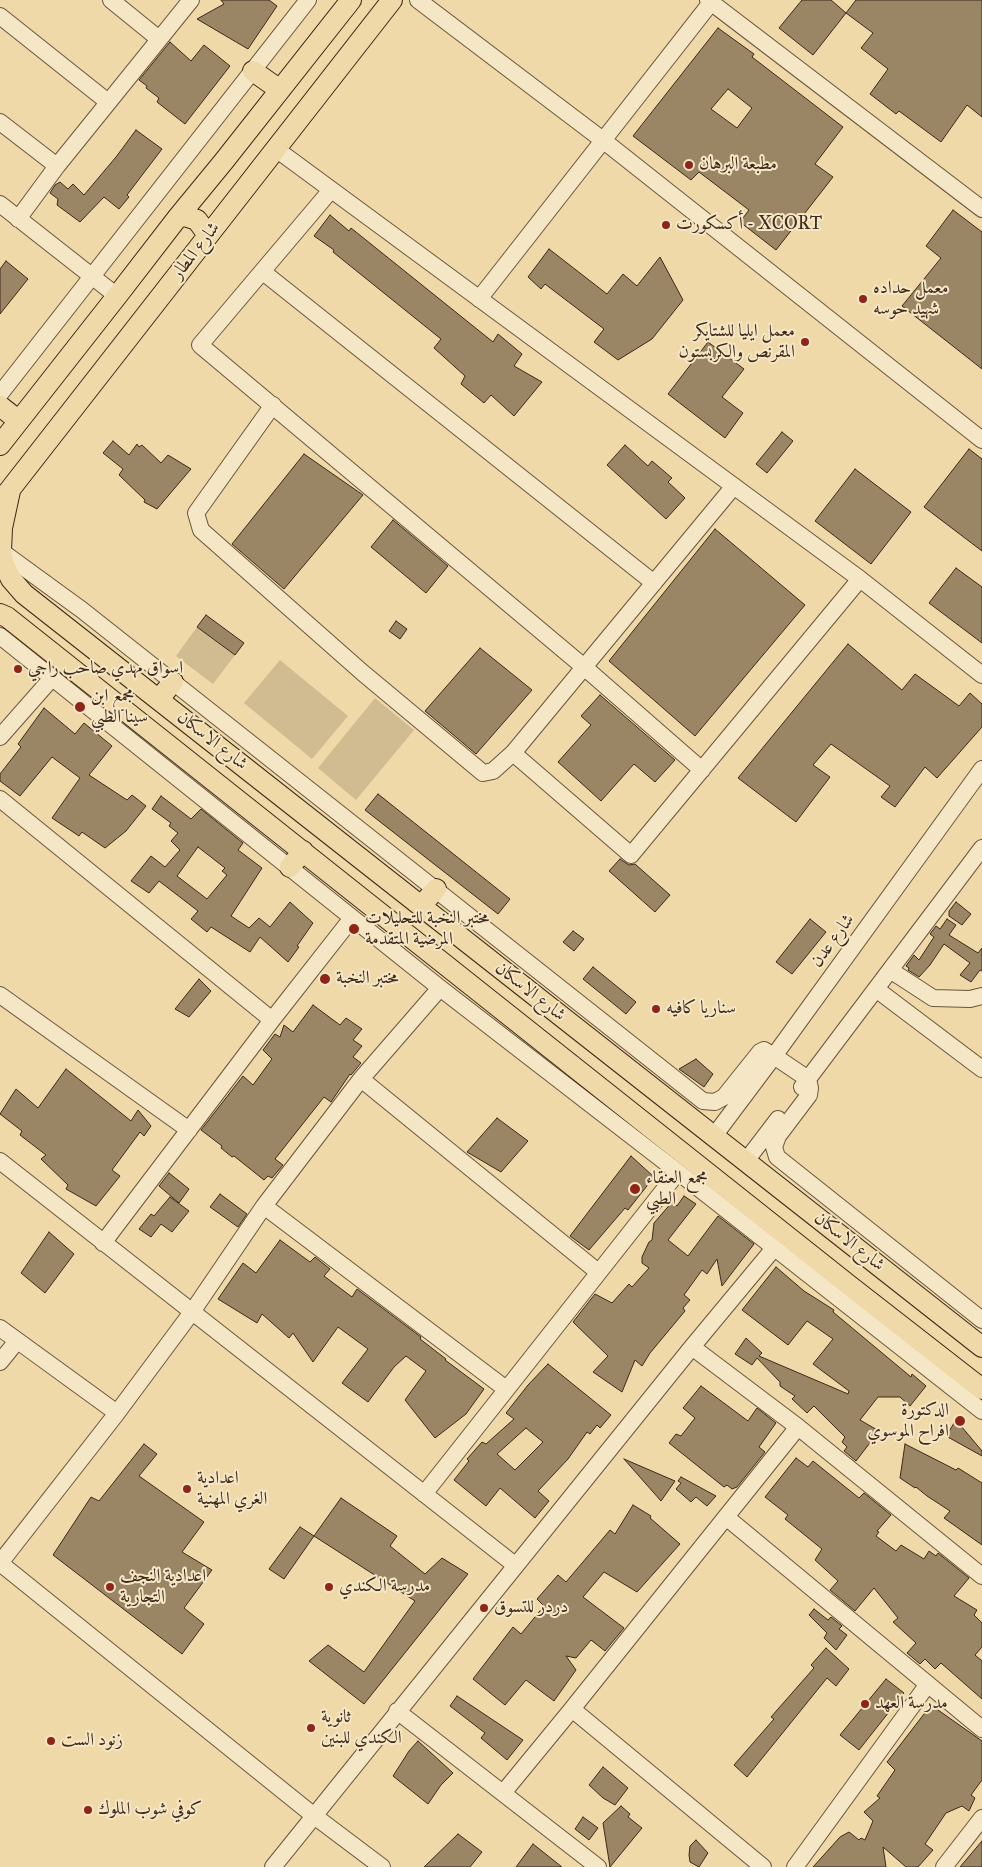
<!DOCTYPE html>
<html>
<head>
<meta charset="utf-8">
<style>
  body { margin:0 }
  canvas { display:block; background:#efd9a8 }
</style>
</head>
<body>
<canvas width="982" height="1867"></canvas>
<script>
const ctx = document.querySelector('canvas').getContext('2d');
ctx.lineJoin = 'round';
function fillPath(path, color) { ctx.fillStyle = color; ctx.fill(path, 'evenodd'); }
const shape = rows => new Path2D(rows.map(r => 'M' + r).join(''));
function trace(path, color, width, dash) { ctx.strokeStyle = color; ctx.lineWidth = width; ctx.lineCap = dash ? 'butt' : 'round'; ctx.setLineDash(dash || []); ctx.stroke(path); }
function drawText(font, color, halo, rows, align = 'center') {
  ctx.font = font + ' "IM FELL Great Primer",Amiri,serif'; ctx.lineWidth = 4; ctx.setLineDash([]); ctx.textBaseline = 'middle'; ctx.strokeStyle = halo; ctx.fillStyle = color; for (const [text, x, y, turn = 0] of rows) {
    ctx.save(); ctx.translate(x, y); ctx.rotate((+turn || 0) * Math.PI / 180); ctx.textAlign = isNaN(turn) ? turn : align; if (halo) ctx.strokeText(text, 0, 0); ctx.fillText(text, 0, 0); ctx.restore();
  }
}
const green = shape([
  [197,627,235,655,213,684,176,656],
  [280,660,348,716,312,759,244,703],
  [375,698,414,730,356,800,318,768]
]);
const building = shape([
  [221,0,269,0,277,6,248,49,197,19,224,4,221,0],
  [802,0,831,0,846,13,813,55,779,28,802,0],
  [856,0,982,0,982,117,967,105,941,142,899,111,896,114,870,94,888,69,861,48,873,33,846,13,856,0],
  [718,28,754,54,752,57,843,127,815,164,833,177,776,250,740,222,749,210,699,172,691,180,633,136,718,28],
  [728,89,752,108,737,128,711,109,728,89],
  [170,42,191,61,204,45,230,66,185,124,157,102,159,98,146,88,147,86,139,80,170,42],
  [136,130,162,149,127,195,129,197,119,209,104,197,80,222,57,205,58,199,50,193,55,185,60,182,68,189,73,184,84,195,116,157,136,130],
  [953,210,982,232,982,369,902,306,941,258,926,246,953,210],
  [330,215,349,231,351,228,493,342,498,334,522,354,514,366,542,382,514,416,491,395,484,403,461,384,465,376,434,348,441,339,333,252,334,250,314,236,330,215],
  [549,249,607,294,623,274,637,286,660,257,683,300,652,339,618,360,594,342,604,329,545,284,541,289,528,277,549,249],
  [6,261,28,279,0,314,0,269,6,261],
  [708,342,744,369,722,397,743,413,725,438,668,394,708,342],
  [782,432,793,441,767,473,756,464,782,432],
  [113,441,129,455,137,444,139,447,142,445,161,463,168,455,191,469,157,509,144,502,145,500,119,475,123,469,103,453,113,441],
  [625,445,648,466,652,461,672,478,668,482,685,498,666,519,607,465,625,445],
  [969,449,982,459,982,551,924,507,969,449],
  [304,454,363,495,284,589,232,544,304,454],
  [855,469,911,512,871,564,815,521,855,469],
  [393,520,448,566,426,593,371,547,393,520],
  [715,529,805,605,695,736,609,661,715,529],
  [956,568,982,587,982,643,929,603,956,568],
  [206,615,244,643,235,655,197,627,206,615],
  [396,621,407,629,400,639,389,631,396,621],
  [848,644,902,690,915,674,959,706,970,693,982,704,982,727,937,778,925,767,895,807,881,797,890,786,831,744,813,765,830,777,796,822,738,778,848,644],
  [480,648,532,690,476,754,425,711,480,648],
  [600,695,675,760,655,782,634,764,601,801,558,762,591,725,581,716,600,695],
  [44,708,75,734,84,723,112,746,89,775,127,800,132,795,146,806,126,831,105,848,82,832,79,836,52,818,80,778,52,757,20,796,0,781,0,774,21,747,18,744,44,708],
  [378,794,510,899,498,914,365,810,378,794],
  [161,796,191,819,201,809,243,843,238,850,262,868,231,916,249,928,259,918,270,927,290,902,313,923,297,946,299,947,288,962,260,937,250,952,211,927,207,932,191,919,198,911,159,881,149,893,131,881,151,856,165,867,180,850,171,841,178,833,169,826,171,823,152,809,161,796],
  [198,847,225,868,222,871,227,875,207,899,177,876,198,847],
  [620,859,629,865,635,864,670,895,655,912,609,871,620,859],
  [956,902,971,914,962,925,949,916,949,911,956,902],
  [810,919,826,932,792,974,776,962,810,919],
  [947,919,956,925,949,935,978,953,982,948,982,971,980,970,971,982,960,975,970,963,944,944,930,965,919,977,908,970,909,968,906,966,914,955,919,960,934,937,930,934,936,926,940,929,947,919],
  [573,931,584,939,574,951,563,942,573,931],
  [593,967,636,1002,626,1014,583,979,593,967],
  [199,979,211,991,189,1017,175,1009,199,979],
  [313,1005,340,1025,346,1018,362,1029,353,1040,362,1046,353,1057,361,1063,351,1075,350,1074,331,1102,324,1097,275,1159,283,1165,272,1178,268,1176,264,1180,234,1156,232,1157,221,1148,222,1146,201,1130,243,1076,253,1085,272,1059,263,1050,275,1034,280,1037,284,1025,293,1032,313,1005],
  [696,1059,713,1074,704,1087,679,1069,696,1059],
  [66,1069,131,1121,138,1110,151,1126,144,1136,140,1132,112,1170,120,1176,96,1206,66,1189,68,1185,41,1159,46,1155,20,1135,22,1131,0,1114,16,1089,38,1108,66,1069],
  [497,1118,528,1141,501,1172,467,1152,497,1118],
  [631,1156,654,1177,628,1210,625,1208,589,1250,570,1236,631,1156],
  [169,1173,189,1189,179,1203,159,1186,169,1173],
  [220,1194,247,1214,238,1227,210,1207,220,1194],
  [684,1196,696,1204,668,1240,688,1256,718,1216,754,1244,722,1286,717,1259,707,1274,702,1270,684,1295,690,1300,683,1308,685,1311,650,1353,642,1366,635,1360,622,1392,593,1372,608,1356,573,1322,595,1294,612,1303,629,1284,632,1287,649,1268,642,1263,642,1257,649,1242,652,1240,654,1223,673,1201,677,1206,684,1196],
  [170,1197,189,1211,172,1232,161,1224,151,1237,139,1229,151,1214,154,1216,170,1197],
  [49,1232,74,1254,45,1293,21,1273,49,1232],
  [280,1240,310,1262,315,1257,330,1269,324,1276,352,1297,357,1289,421,1337,420,1339,446,1359,445,1360,484,1389,466,1414,435,1438,405,1400,426,1371,406,1356,394,1367,368,1402,342,1383,368,1349,338,1327,313,1362,293,1333,289,1338,262,1314,257,1323,218,1299,243,1263,256,1273,280,1240],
  [776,1267,804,1291,834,1310,833,1312,911,1377,912,1374,926,1386,910,1406,900,1397,878,1397,860,1420,879,1431,856,1461,844,1451,847,1447,842,1442,845,1437,814,1406,807,1413,792,1399,795,1396,780,1386,780,1382,757,1358,752,1365,735,1354,746,1338,762,1353,759,1356,848,1394,849,1391,813,1364,833,1339,807,1321,788,1345,742,1310,776,1267],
  [548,1364,611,1415,600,1428,597,1425,590,1434,587,1432,568,1459,538,1491,549,1501,535,1518,500,1488,486,1506,454,1480,469,1461,467,1459,482,1442,486,1444,514,1419,506,1413,528,1385,548,1364],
  [526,1428,543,1442,515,1470,497,1454,526,1428],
  [701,1386,748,1421,757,1408,776,1423,759,1447,765,1452,737,1487,732,1489,727,1485,724,1487,669,1443,676,1434,681,1436,695,1418,683,1408,701,1386],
  [956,1420,982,1451,982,1456,946,1436,956,1420],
  [144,1444,157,1454,139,1476,204,1522,182,1552,212,1570,184,1608,204,1624,182,1654,53,1555,91,1497,99,1501,144,1444],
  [905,1444,956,1470,958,1468,982,1483,982,1545,944,1518,950,1511,927,1496,916,1487,915,1488,900,1478,905,1444],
  [796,1458,808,1467,813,1461,859,1498,864,1493,891,1515,877,1531,879,1532,876,1536,896,1551,901,1545,924,1559,929,1551,936,1556,938,1553,969,1578,954,1596,977,1610,974,1615,982,1623,982,1647,975,1655,982,1661,982,1699,941,1663,935,1669,925,1659,920,1664,907,1653,916,1643,893,1622,898,1618,874,1588,855,1611,830,1590,838,1581,815,1560,822,1549,785,1519,788,1515,765,1497,796,1458],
  [624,1459,675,1481,661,1501,624,1459],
  [681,1477,703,1489,716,1496,707,1506,696,1497,691,1502,676,1489,681,1483,678,1481,681,1477],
  [341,1498,397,1536,390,1546,425,1574,442,1558,468,1574,364,1704,309,1661,328,1645,364,1672,415,1601,314,1536,341,1498],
  [633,1505,651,1516,650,1518,680,1544,637,1592,604,1572,583,1597,624,1628,605,1651,591,1640,576,1658,566,1656,576,1670,554,1701,526,1680,505,1705,473,1679,513,1627,521,1634,544,1606,537,1599,558,1575,566,1582,610,1530,615,1534,633,1505],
  [300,1527,314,1536,284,1579,269,1569,300,1527],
  [814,1609,828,1620,831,1617,842,1626,839,1629,847,1635,836,1650,824,1638,827,1633,809,1615,814,1609],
  [826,1648,849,1669,836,1686,827,1678,747,1777,734,1765,774,1719,771,1717,814,1668,811,1665,826,1648],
  [886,1679,904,1693,859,1750,840,1735,886,1679],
  [457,1696,523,1740,507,1760,481,1738,485,1733,450,1706,457,1696],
  [931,1705,982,1741,982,1780,971,1795,975,1798,969,1811,962,1806,946,1813,925,1844,933,1850,918,1867,906,1867,883,1847,886,1867,813,1867,840,1837,849,1832,859,1840,861,1838,865,1840,873,1821,864,1812,880,1798,877,1796,895,1770,887,1762,931,1705],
  [418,1741,453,1773,441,1785,428,1804,393,1776,409,1751,418,1741],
  [603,1767,628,1788,615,1805,603,1798,589,1785,603,1767],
  [621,1806,630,1814,628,1817,642,1828,610,1867,603,1823,621,1806],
  [583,1817,598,1828,589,1840,575,1829,583,1817],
  [458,1834,482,1852,470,1867,424,1867,458,1834],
  [696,1840,708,1853,699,1867,690,1862,689,1855,690,1846,696,1840],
  [982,1841,982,1867,960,1867,982,1841],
  [533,1844,562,1867,516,1867,533,1844]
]);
const minor = shape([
  [111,0,159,39],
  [418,0,604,141,982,440],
  [708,0,982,209],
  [0,16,108,102],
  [0,122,57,166],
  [276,149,860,579,982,675],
  [331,190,200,345,584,667,702,770],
  [0,204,117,296],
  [18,219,57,166,191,0],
  [263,272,654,583],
  [479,299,713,0],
  [0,394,308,0],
  [273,405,196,513,201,530,363,673,483,773,493,771,513,753,734,486],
  [1,551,82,610,703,1101,715,1102,724,1097,760,1052,764,1050,774,1056,808,1079,810,1088,809,1095,778,1136,774,1147,777,1157,982,1320],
  [0,636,440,988,678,1172,982,1411],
  [0,737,52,678],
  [513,753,631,855,860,579],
  [0,799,272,1020],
  [890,970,933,998,970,999,982,996],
  [876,989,982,1069],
  [0,995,189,1130],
  [361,1079,598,1272],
  [802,1087,982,848],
  [714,1136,774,1056,982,769],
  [0,1161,515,1565],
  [746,1161,778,1119],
  [264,1206,506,1389],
  [103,1243,272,1020,352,918],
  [0,1328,117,1413],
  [692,1347,798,1427,982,1576],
  [0,1362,17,1341],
  [424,1494,678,1172],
  [726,1517,982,1729],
  [0,1563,117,1413,192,1312,264,1206,361,1079,440,988],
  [0,1563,313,1815,382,1867],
  [397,1711,598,1867],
  [503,1793,572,1709],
  [273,1867,692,1347,775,1247],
  [763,1867,572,1709,798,1427],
  [795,1867,928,1684],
  [944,1867,982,1818]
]);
const major = shape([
  [253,71,280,90],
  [178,217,185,216,197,220,205,231,206,237],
  [0,406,19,421],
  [0,445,117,296,178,217,224,161,351,0],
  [10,491,2,528,1,551,4,565,11,579,24,594,982,1347],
  [1,501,392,0],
  [0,614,7,617,850,1286,982,1389],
  [159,699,173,682],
  [290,867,303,851],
  [421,906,436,889]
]);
const markers = [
  [689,165,5,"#8f2418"],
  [666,225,5,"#8f2418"],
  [863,299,5,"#8f2418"],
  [805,342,5,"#8f2418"],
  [18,669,5,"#8f2418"],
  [80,707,6,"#8f2418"],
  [354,929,6,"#8f2418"],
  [325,979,6,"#8f2418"],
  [656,1009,5,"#8f2418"],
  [635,1189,6,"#8f2418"],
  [960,1421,6,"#8f2418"],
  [187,1489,5,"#8f2418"],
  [110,1587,5,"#8f2418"],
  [329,1587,5,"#8f2418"],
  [484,1608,5,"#8f2418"],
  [865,1704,5,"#8f2418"],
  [311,1728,5,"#8f2418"],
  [51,1741,5,"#8f2418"],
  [88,1810,5,"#8f2418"]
];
const poiNames = [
  ["مطبعة البرهان",699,165],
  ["أكسكورت - XCORT",676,225],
  ["معمل حداده",873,289],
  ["شهيد حوسه",873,310],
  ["معمل ايليا للشتايكر",795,332,"right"],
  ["المقرنص والكربستون",795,353,"right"],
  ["اسواق مهدي صاحب راجي",28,669],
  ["مجمع ابن",91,697],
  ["سينا الطبي",91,718],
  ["مختبر النخبة للتحليلات",365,919],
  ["المرضية المتقدمة",365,940],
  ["مختبر النخبة",336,979],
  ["سناريا كافيه",666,1009],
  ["مجمع العنقاء",646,1179],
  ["الطبي",646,1200],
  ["الدكتورة",949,1411,"right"],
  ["افراح الموسوي",949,1432,"right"],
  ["اعدادية",197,1479],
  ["الغري المهنية",197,1500],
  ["اعدادية النجف",120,1577],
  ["التجارية",120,1598],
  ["مدرسة الكندي",339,1587],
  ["دردر للتسوق",494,1608],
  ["مدرسة العهد",875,1704],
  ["ثانوية",321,1718],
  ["الكندي للبنين",321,1739],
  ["زنود الست",61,1741],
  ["كوفي شوب الملوك",98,1810]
];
const streetNames = [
  ["شارع المطار",196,251,-52],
  ["شارع الاسكان",212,741,38],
  ["شارع عدن",833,941,-54],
  ["شارع الاسكان",530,992,38],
  ["شارع الاسكان",849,1242,38]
];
fillPath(green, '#d1bb90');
fillPath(building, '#9a8564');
trace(building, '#3e291a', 1);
trace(minor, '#6a553e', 18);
trace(major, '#3e291a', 22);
trace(minor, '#f5e6c6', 16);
trace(major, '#efd9a8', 20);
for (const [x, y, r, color] of markers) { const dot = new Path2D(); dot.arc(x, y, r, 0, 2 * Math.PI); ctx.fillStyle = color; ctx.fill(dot); trace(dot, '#f5e6c6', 2); }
drawText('18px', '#3e291a', '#f5e6c6', poiNames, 'left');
drawText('18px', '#3e291a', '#f5e6c6', streetNames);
</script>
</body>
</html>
